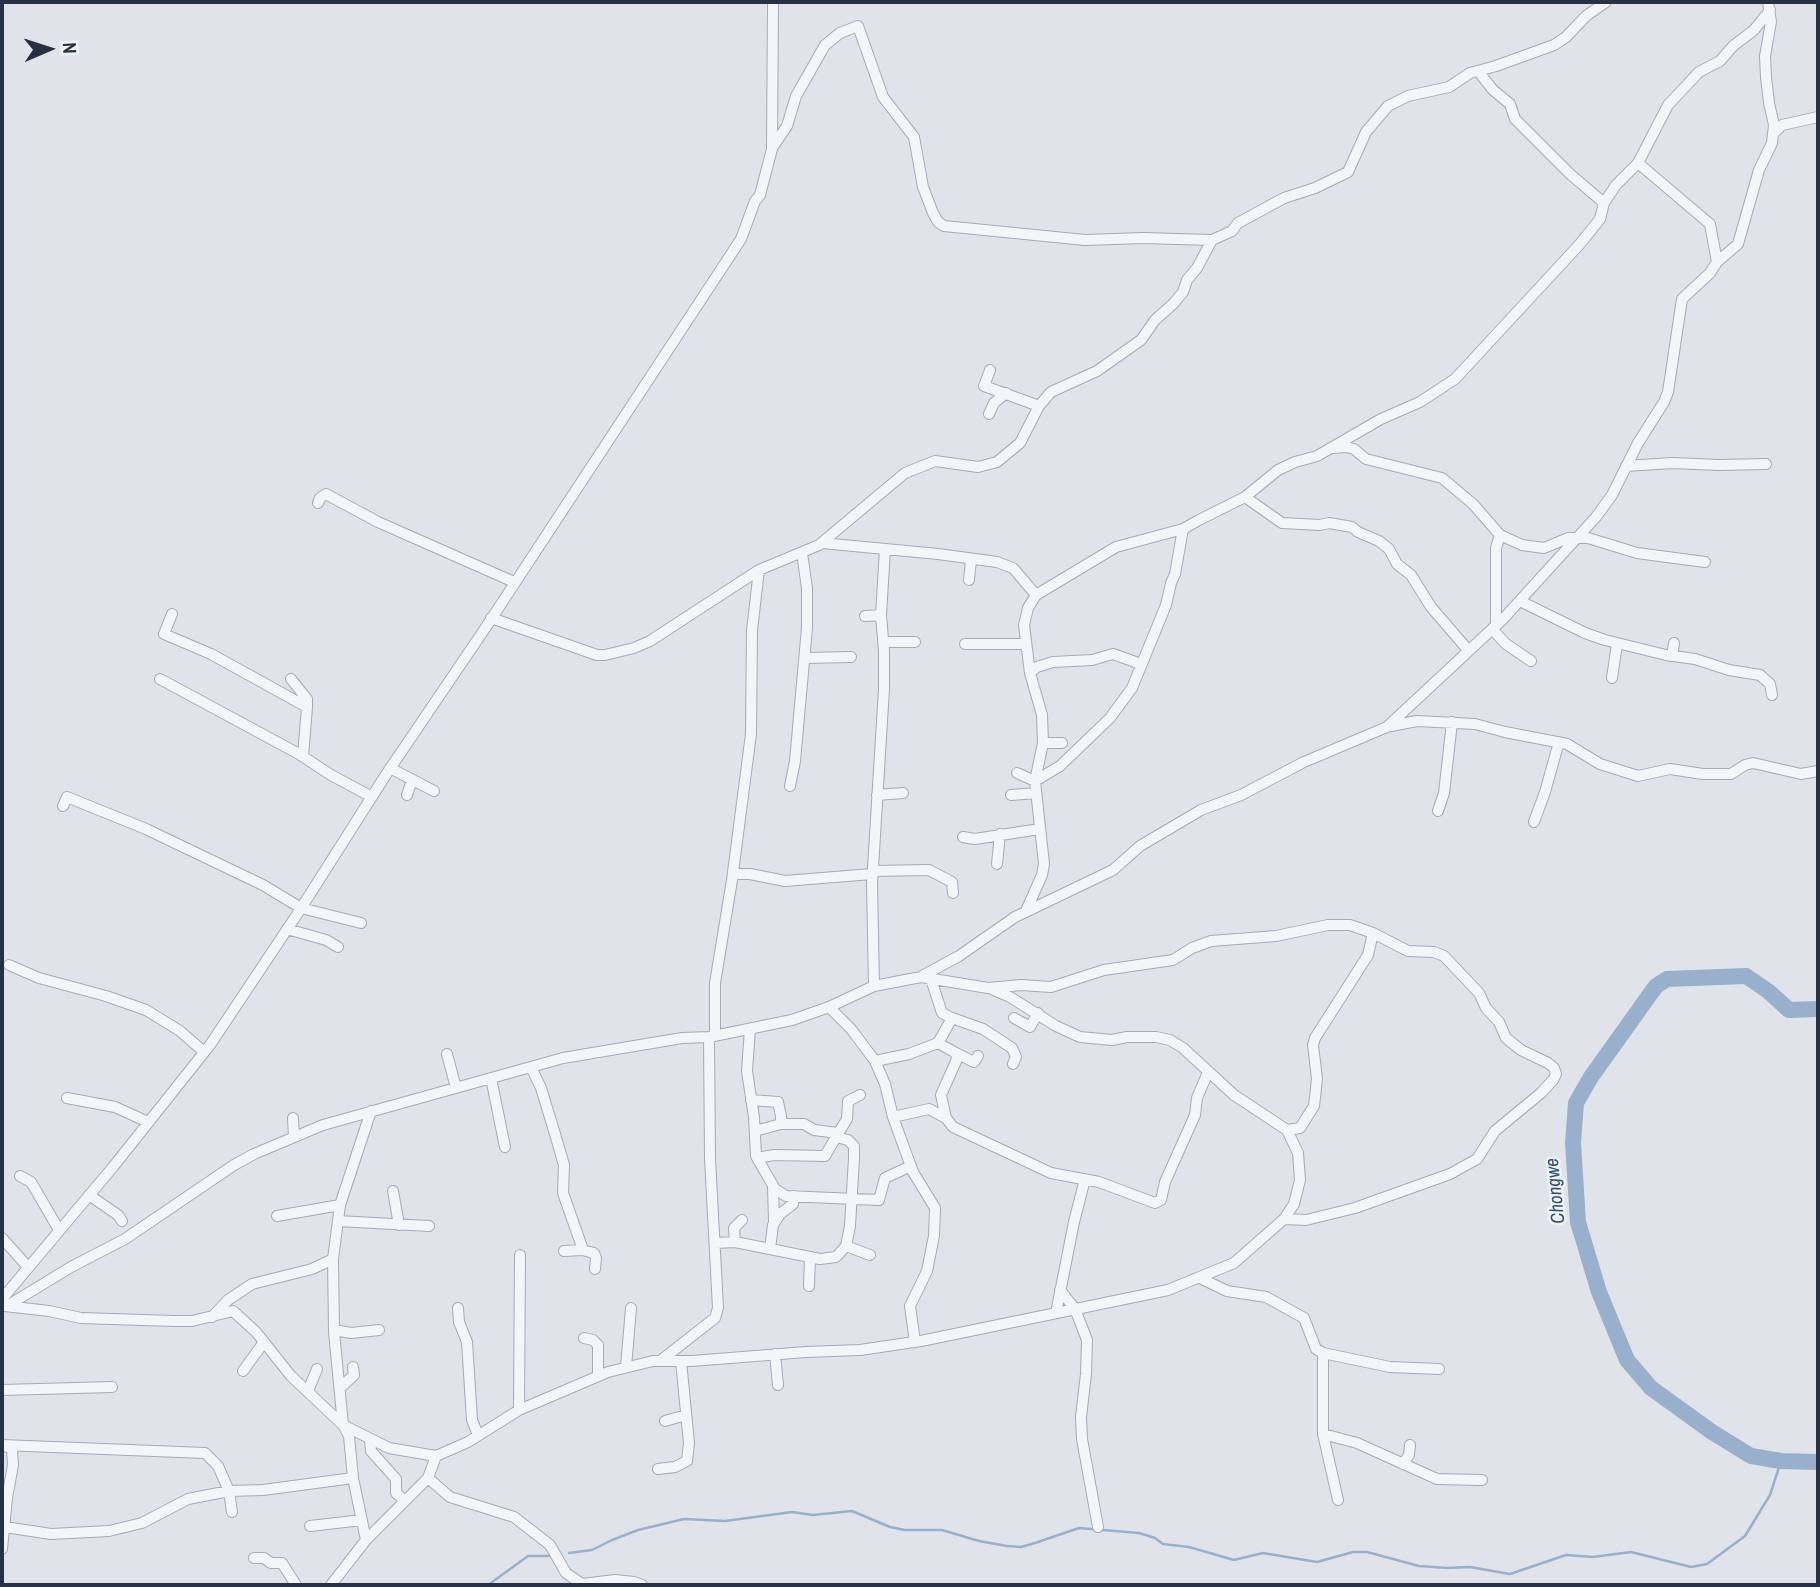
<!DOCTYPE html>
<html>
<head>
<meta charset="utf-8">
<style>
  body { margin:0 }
  #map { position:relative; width:1820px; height:1587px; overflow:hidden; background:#e0e4ea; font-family:"Archivo Narrow",sans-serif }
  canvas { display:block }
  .frame { position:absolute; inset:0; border:4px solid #283143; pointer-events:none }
  .north { position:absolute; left:14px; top:14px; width:70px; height:70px; -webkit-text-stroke:5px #f0f3f7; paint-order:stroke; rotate:87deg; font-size:19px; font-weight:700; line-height:28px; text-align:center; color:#283143 }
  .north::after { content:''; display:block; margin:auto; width:24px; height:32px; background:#283143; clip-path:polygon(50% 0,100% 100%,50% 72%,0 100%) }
</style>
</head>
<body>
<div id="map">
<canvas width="1820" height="1587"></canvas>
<div class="frame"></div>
<div class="north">N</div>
</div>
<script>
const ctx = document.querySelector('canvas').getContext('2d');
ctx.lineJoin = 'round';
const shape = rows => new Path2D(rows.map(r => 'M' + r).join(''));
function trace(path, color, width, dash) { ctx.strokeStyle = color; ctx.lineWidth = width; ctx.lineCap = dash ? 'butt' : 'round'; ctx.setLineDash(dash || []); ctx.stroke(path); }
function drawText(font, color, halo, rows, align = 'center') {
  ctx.font = font + ' "Archivo Narrow",sans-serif'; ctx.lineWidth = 5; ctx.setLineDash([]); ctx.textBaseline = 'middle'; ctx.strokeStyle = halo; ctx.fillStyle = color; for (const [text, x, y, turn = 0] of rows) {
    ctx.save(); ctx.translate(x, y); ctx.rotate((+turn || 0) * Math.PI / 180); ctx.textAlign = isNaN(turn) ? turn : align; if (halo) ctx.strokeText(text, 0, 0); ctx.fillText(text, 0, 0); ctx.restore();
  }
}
const stream = shape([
  [1811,1009,1818,1003],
  [569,1553,592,1550,612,1540,638,1530,684,1519,725,1521,792,1512,813,1515,852,1511,890,1527,905,1530,942,1530,979,1541,1007,1546,1021,1547,1035,1543,1079,1528,1139,1533,1155,1538,1163,1544,1189,1547,1234,1560,1263,1553,1317,1562,1353,1552,1367,1552,1419,1566,1447,1568,1470,1567,1510,1574,1566,1555,1593,1557,1631,1552,1691,1567,1707,1564,1745,1536,1770,1495,1781,1461],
  [488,1585,528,1556,552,1556]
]);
const river = shape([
  [1818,1009,1789,1010,1768,991,1746,976,1667,979,1656,986,1591,1077,1576,1103,1573,1143,1578,1222,1599,1292,1627,1360,1651,1388,1712,1432,1751,1456,1781,1461,1818,1462]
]);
const minor = shape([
  [1478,71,1493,90,1510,104,1515,119,1570,174,1604,203],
  [1775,132,1782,125,1818,117],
  [772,148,787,126,796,96,825,45,840,33,858,26,883,97,914,137,923,187,933,213,938,222,944,226,1085,240,1143,238,1212,240],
  [1638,163,1710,224,1717,262],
  [990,370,984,386,1039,406],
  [989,414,994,403,1006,393],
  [1334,448,1346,447,1354,449,1366,459,1442,478,1473,504,1500,535,1522,545,1544,548,1568,538,1588,538,1637,553,1705,562],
  [1626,466,1672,463,1719,465,1766,464],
  [1245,497,1282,523,1320,525,1329,523,1352,527,1358,532,1379,541,1389,549,1397,564,1411,575,1431,607,1468,650],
  [318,503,320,498,326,494,378,522,514,582],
  [822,543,938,554,997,562,1013,568,1036,595],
  [969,580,971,560],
  [1520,601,1585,633,1605,640,1666,655,1695,659,1729,670,1760,675,1770,684,1772,695],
  [172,614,164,634,211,654,307,707,303,756],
  [881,615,885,549],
  [865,616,881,615,884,651,884,689,872,884,874,986],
  [491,618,597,655,605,655,634,648,650,641,759,570,819,545,905,473,935,461,978,467,997,462,1020,443,1039,406,1051,392,1097,371,1141,340,1155,320,1173,304,1183,292,1187,280,1197,268,1212,240,1232,231,1238,223,1284,198,1315,188,1348,172,1366,132,1388,106,1408,96,1449,87,1470,73,1496,66,1554,45,1566,37,1586,16,1606,2],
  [1496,625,1496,548,1500,535],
  [1492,629,1506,644,1531,661],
  [883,642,915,642],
  [965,644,1026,644],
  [1672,656,1674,643],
  [805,658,851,657],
  [1030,673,1037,667,1053,662,1092,660,1113,654,1141,664],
  [1612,678,1617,644],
  [160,679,299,754,331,775,372,797],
  [291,679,307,699,307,707],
  [1391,726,1417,721,1475,724,1505,732,1567,744,1600,764,1638,776,1670,769,1703,774,1731,774,1745,765,1753,763,1801,774,1818,771],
  [1043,743,1062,743],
  [390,768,434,791],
  [1017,773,1035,781,1060,766,1110,718,1132,688,1166,605,1171,583,1175,574,1183,529],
  [790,786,795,761,807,628,807,588,802,553],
  [407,795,412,780],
  [877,795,903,793],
  [1011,795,1036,793],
  [63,806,67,797,146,829,263,885,301,908,361,923],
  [1438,811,1444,793,1452,722],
  [1534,822,1545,792,1559,742],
  [963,837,975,839,1040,829],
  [997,864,1000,834],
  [873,871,929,870,952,882,953,893],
  [733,874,750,874,785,881,872,874],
  [1026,911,1042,875,1044,864,1035,781,1043,743,1042,715,1030,673,1024,625,1028,608,1036,595,1116,547,1183,529,1199,520,1245,497,1278,470,1295,462,1317,456,1381,419,1420,402,1455,379,1579,245,1600,219,1604,203,1616,185,1638,163,1668,105,1699,72,1720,61,1733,46,1754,30,1770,10],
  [287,929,326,940,338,947],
  [9,965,39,978,106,996,146,1010,180,1031,204,1052],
  [922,976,959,956,1015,917,1113,870,1140,846,1201,810,1241,795,1304,762,1387,727,1504,618,1596,517,1612,495,1638,443,1664,402,1668,392,1682,299,1710,273,1717,262,1738,244,1759,170,1772,143,1774,125,1769,103,1766,77,1765,56,1771,22,1768,2],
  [829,1007,851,1029,875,1061,885,1084,893,1117,913,1172,935,1208,934,1236,927,1271,910,1306,915,1342],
  [952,1018,983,1029,1012,1048,1016,1057,1013,1064],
  [1014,1018,1030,1027,1038,1013],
  [750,1029,747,1071,754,1117,756,1156,775,1189,786,1196,879,1200,885,1178,911,1166],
  [715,1036,715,983,732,880,751,734,752,630,759,570],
  [938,1043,956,1053,957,1059,941,1095,946,1118],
  [956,1053,974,1062,978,1056],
  [447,1054,456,1088],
  [875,1061,909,1054,938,1043,952,1018,942,1013,931,979],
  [531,1067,541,1088,555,1134,564,1165,563,1193,582,1247,582,1250,564,1251],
  [491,1078,505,1147],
  [67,1098,115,1107,148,1122],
  [751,1100,778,1102,781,1116,781,1124,755,1131],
  [893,1117,929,1109,946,1118,953,1127,1051,1173,1099,1182,1155,1203,1161,1200,1165,1182,1195,1115,1197,1098,1208,1072],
  [293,1118,294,1137],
  [781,1124,804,1124,814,1130,838,1133],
  [1287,1130,1300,1128,1314,1106,1317,1079,1313,1045,1315,1038,1368,955,1373,933],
  [757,1158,774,1155,825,1156,836,1137],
  [20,1176,31,1182,59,1230],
  [773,1187,774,1221],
  [393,1191,399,1225],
  [89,1195,118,1215,122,1221],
  [277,1216,340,1205],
  [338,1221,429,1226],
  [2,1238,28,1267],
  [735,1242,734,1228,742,1220],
  [716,1243,735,1242,820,1259,836,1257,846,1246,850,1226,854,1158,854,1146,848,1140,836,1137,847,1119,848,1101,860,1095],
  [846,1246,870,1255],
  [770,1249,773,1225,780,1214,793,1204,794,1196],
  [582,1250,594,1253,596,1258,595,1269],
  [1200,1278,1227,1291,1266,1297,1304,1318,1316,1349,1323,1353,1390,1367,1439,1369],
  [809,1286,810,1257],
  [1060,1290,1075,1309,1087,1340,1086,1374,1081,1417,1082,1439,1098,1527],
  [2,1299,113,1167,210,1045,298,913,387,773,484,630,741,239,755,201,760,195,772,149,773,2],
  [5,1306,49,1311,81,1318,174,1321,192,1321,233,1311,256,1332,291,1376,343,1425,389,1448,436,1456],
  [7,1306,71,1267,125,1239,234,1165,254,1154,323,1125,563,1058,682,1038,709,1037,792,1020,829,1007,874,986,921,977,988,988,1021,985,1051,987,1104,970,1173,960,1192,948,1211,941,1276,936,1328,925,1350,925,1373,933,1408,951,1434,952,1444,956,1479,993,1486,1008,1499,1022,1506,1038,1521,1050,1548,1063,1554,1068,1556,1074,1553,1080,1541,1093,1495,1131,1477,1159,1450,1174,1355,1208,1306,1220,1284,1219],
  [458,1308,459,1322,467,1342,472,1420,478,1435],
  [1056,1313,1074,1222,1085,1179],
  [212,1317,228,1300,252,1284,312,1269,333,1259],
  [334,1330,351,1333,379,1330],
  [584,1338,593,1340,598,1345,598,1376],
  [1323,1353,1323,1434,1338,1500],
  [775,1354,778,1385],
  [660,1361,715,1318,718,1308,710,1159,709,1037],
  [626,1367,631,1308],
  [243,1371,264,1342],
  [340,1388,354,1375,353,1367],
  [2,1390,112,1387],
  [308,1391,317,1369],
  [519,1410,520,1255],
  [665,1421,686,1415],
  [1323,1434,1357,1443,1437,1479,1482,1480],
  [370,1440,371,1451,396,1479,396,1493,404,1500],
  [2,1445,205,1453,218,1466,229,1491,232,1512],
  [1403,1464,1409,1455,1410,1445],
  [658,1469,675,1467,687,1461,689,1443,681,1361],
  [428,1478,450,1497,514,1517,550,1545,566,1573,582,1584,615,1580,634,1582,642,1585],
  [310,1526,362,1520],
  [5,1527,51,1534,109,1531,142,1523,188,1499,229,1491,263,1490,353,1478],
  [366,1540,353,1478,349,1436,343,1425,334,1332,333,1259,340,1205,371,1111],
  [2,1549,7,1498,13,1465,12,1449,5,1446],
  [254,1558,264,1558,271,1563,282,1563,296,1585],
  [331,1585,366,1540,428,1478,436,1456,468,1442,519,1410,608,1372,653,1361,692,1361,806,1352,860,1350,921,1341,1168,1290,1234,1263,1284,1219,1294,1204,1300,1180,1298,1153,1287,1130,1234,1095,1183,1048,1170,1040,1156,1037,1127,1037,1112,1040,1080,1037,1056,1026,1010,997,989,988]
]);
const waterNames = [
  ["Chongwe",1556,1191,-96]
];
trace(stream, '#99b0cc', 2.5);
trace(river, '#99b0cc', 16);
trace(minor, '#a5abb5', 12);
trace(minor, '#f3f5f8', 10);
drawText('italic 19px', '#2f4e79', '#f0f3f7', waterNames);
</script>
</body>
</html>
